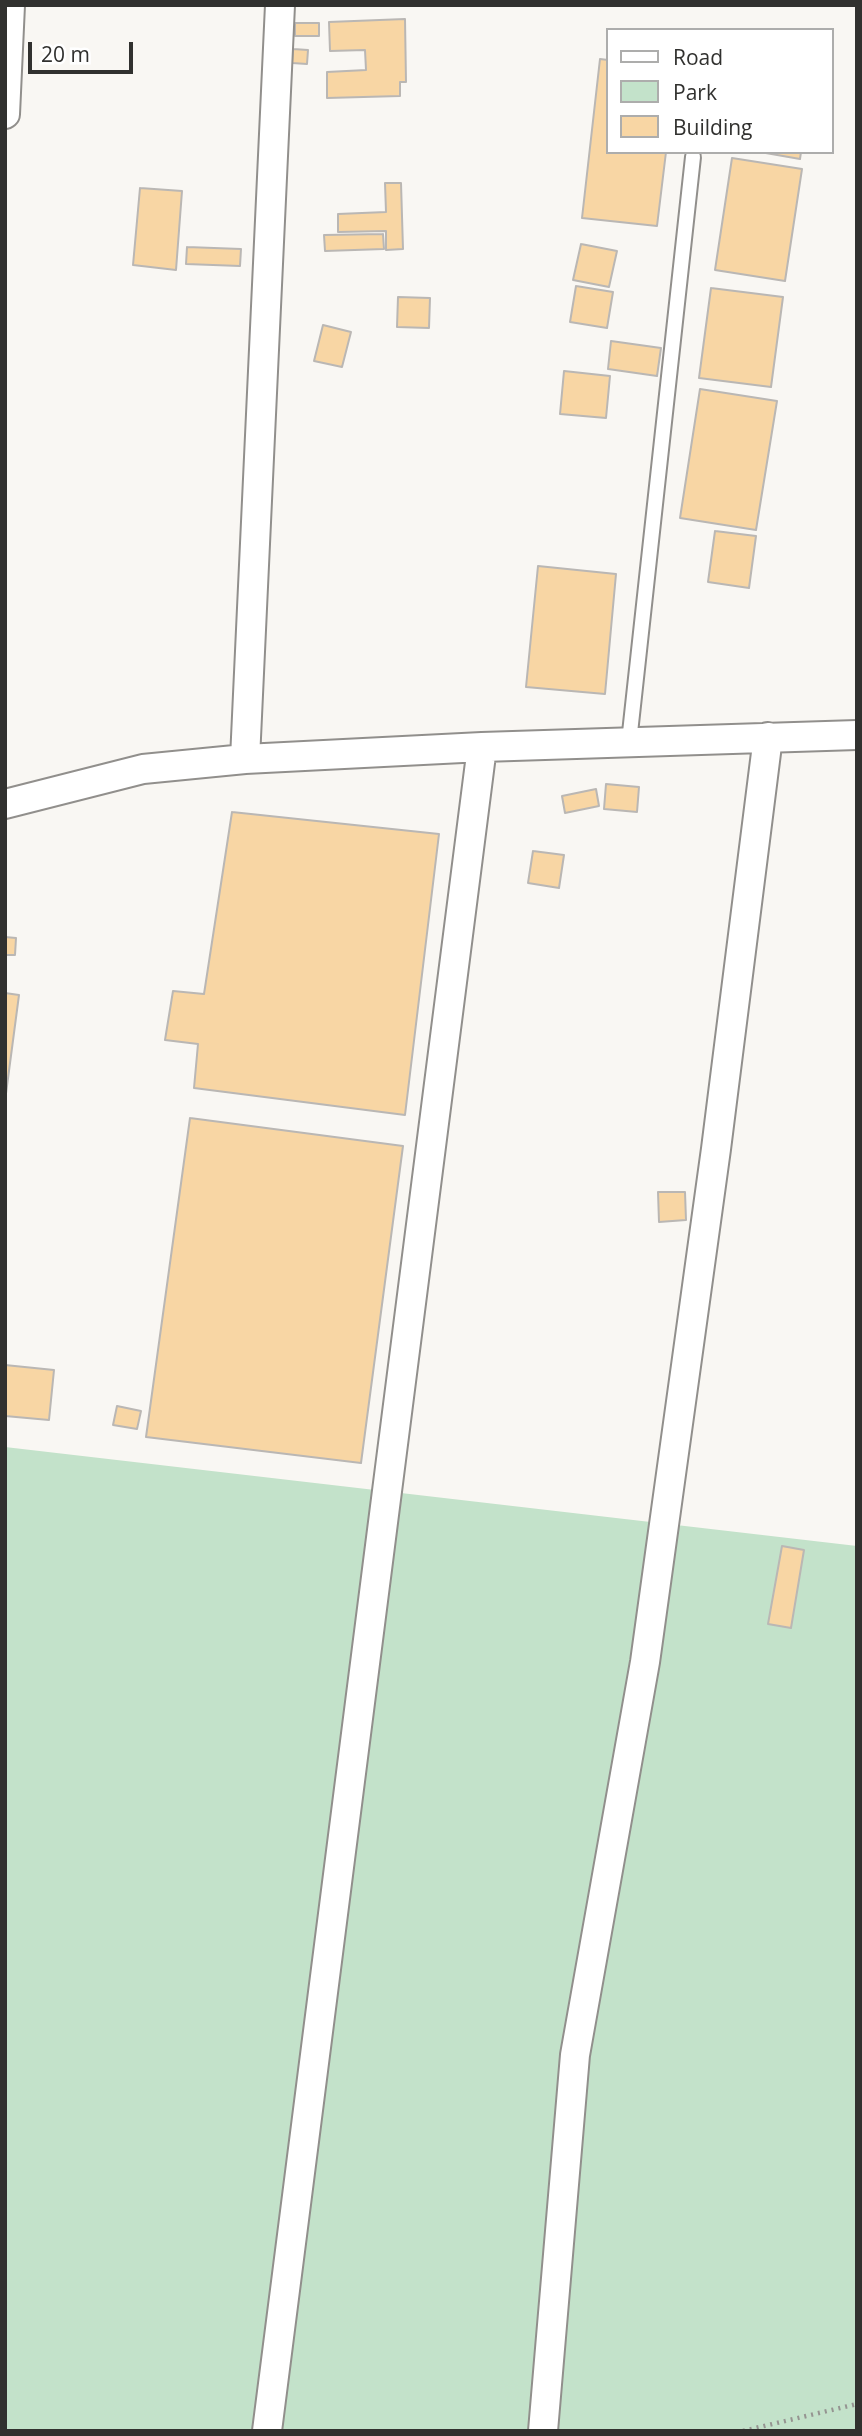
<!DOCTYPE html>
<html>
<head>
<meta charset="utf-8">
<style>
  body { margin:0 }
  #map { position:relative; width:862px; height:2436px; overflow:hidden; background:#f9f7f3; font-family:"Open Sans",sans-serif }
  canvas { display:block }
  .frame { position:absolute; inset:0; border:7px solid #31312f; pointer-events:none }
  .legend { position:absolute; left:606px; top:28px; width:228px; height:126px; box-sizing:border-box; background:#fff; border:2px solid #adadac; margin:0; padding:9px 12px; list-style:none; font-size:21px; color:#31312f }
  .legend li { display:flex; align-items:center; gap:14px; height:35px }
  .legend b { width:35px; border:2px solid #adadac }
  .scale { position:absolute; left:28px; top:42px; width:105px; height:32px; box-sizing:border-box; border:4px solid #31312f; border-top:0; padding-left:9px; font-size:21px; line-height:24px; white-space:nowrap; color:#31312f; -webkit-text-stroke:5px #fff; paint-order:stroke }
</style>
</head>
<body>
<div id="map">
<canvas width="862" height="2436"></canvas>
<div class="frame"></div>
<ul class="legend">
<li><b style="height:9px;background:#fff"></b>Road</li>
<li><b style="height:19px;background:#c3e2ca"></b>Park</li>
<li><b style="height:19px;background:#f8d6a4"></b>Building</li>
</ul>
<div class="scale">20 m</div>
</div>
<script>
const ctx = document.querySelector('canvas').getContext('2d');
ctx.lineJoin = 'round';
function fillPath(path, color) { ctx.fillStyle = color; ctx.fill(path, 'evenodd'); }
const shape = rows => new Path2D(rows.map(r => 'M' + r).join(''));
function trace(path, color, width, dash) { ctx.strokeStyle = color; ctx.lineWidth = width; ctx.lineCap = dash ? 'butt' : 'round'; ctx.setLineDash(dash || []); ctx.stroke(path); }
const green = shape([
  [5,1447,857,1546,857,2431,5,2431]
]);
const building = shape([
  [405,19,406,82,400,82,400,96,327,98,327,72,366,70,365,50,330,51,329,22,405,19],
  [295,23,319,23,319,36,295,36,295,23],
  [293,49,308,50,307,64,292,63,293,49],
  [600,59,608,60,608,152,666,152,657,226,582,218,600,59],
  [760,152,801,152,800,159,760,152],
  [732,158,802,169,785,281,715,270,732,158],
  [385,183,401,183,403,249,386,250,386,231,338,232,338,214,386,212,385,183],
  [140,188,182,191,176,270,133,265,140,188],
  [383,234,384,249,325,251,324,235,383,234],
  [581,244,617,251,609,287,573,280,581,244],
  [187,247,241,249,240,266,186,264,187,247],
  [576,286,613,292,607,328,570,322,576,286],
  [711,288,783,297,771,387,699,378,711,288],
  [398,297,430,298,429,328,397,327,398,297],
  [323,325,351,332,342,367,314,361,323,325],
  [611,341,661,348,657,376,608,369,611,341],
  [564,371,610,376,606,418,560,414,564,371],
  [700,389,777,401,756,530,680,518,700,389],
  [715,531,756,536,749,588,708,582,715,531],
  [538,566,616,574,605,694,526,687,538,566],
  [606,784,639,787,637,812,604,809,606,784],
  [596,789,599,806,565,813,562,796,596,789],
  [232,812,439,834,405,1115,194,1088,198,1044,165,1040,173,991,204,994,232,812],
  [533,851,564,855,559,888,528,883,533,851],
  [5,937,16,938,15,955,5,955,5,937],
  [5,993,19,995,5,1101,5,993],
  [190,1118,403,1146,361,1463,146,1437,190,1118],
  [658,1192,685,1192,686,1220,659,1222,658,1192],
  [5,1365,54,1370,49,1420,5,1416,5,1365],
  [117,1406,141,1411,137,1429,113,1425,117,1406],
  [782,1546,804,1550,791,1628,768,1624,782,1546]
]);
const path = shape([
  [743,2431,857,2404]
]);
const lane = shape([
  [629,742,693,157]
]);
const street = shape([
  [5,114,10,5],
  [245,759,280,5],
  [5,804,143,769,245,759,482,747,857,735],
  [267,2431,482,747],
  [543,2431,575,2055,645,1662,716,1149,768,737]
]);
fillPath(green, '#c3e2ca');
fillPath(building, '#f8d6a4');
trace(building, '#bab7b4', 2);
trace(lane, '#918f8c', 18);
trace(street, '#918f8c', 32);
trace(path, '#959491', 4.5, [2, 5]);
trace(lane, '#fff', 14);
trace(street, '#fff', 28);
</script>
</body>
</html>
